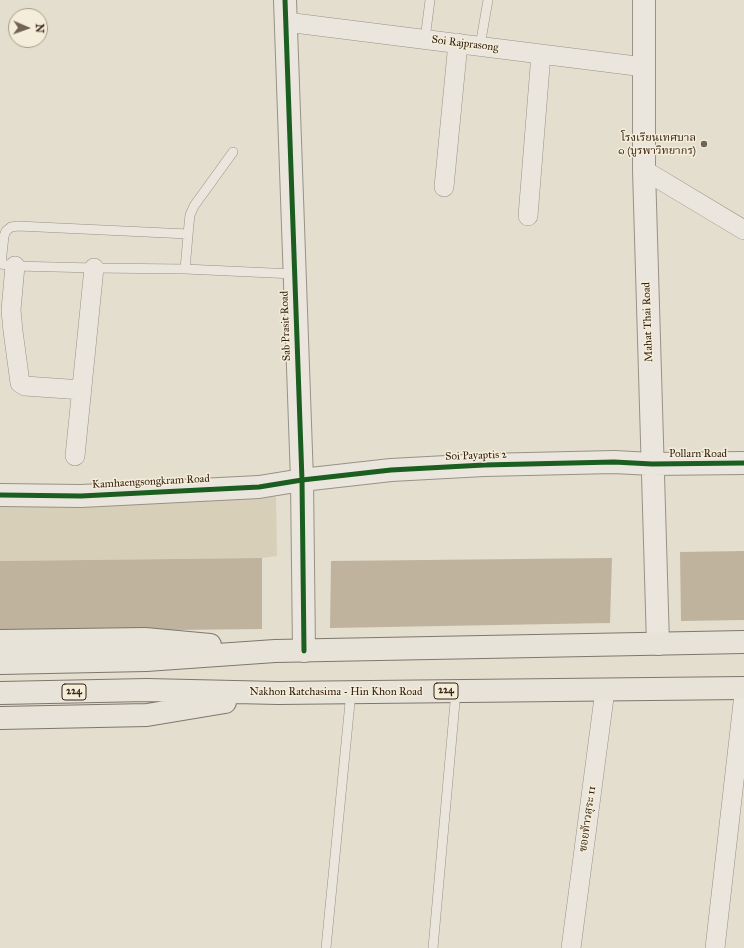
<!DOCTYPE html>
<html>
<head>
<meta charset="utf-8">
<style>
  body { margin:0 }
  #map { position:relative; width:744px; height:948px; overflow:hidden; background:#e4dece; font-family:"IM FELL Great Primer",serif }
  canvas { display:block }
  .north { position:absolute; left:8px; top:8px; width:40px; height:40px; box-sizing:border-box; background:#f3edd9; border:1px solid #a79b89; border-radius:50%; rotate:92deg; font-size:11px; font-weight:700; line-height:16px; text-align:center; color:#362112 }
  .north::after { content:''; display:block; margin:auto; width:14px; height:18px; background:#736354; clip-path:polygon(50% 0,100% 100%,50% 72%,0 100%) }
</style>
</head>
<body>
<div id="map">
<canvas width="744" height="948"></canvas>
<div class="north">N</div>
</div>
<script>
const ctx = document.querySelector('canvas').getContext('2d');
ctx.lineJoin = 'round';
function fillPath(path, color) { ctx.fillStyle = color; ctx.fill(path, 'evenodd'); }
const shape = rows => new Path2D(rows.map(r => 'M' + r).join(''));
function trace(path, color, width, dash) { ctx.strokeStyle = color; ctx.lineWidth = width; ctx.lineCap = dash ? 'butt' : 'round'; ctx.setLineDash(dash || []); ctx.stroke(path); }
function drawText(font, color, halo, rows, align = 'center') {
  ctx.font = font + ' "IM FELL Great Primer","Noto Serif Thai",serif'; ctx.lineWidth = 3; ctx.setLineDash([]); ctx.textBaseline = 'middle'; ctx.strokeStyle = halo; ctx.fillStyle = color; for (const [text, x, y, turn = 0] of rows) {
    ctx.save(); ctx.translate(x, y); ctx.rotate((+turn || 0) * Math.PI / 180); ctx.textAlign = isNaN(turn) ? turn : align; if (halo) ctx.strokeText(text, 0, 0); ctx.fillText(text, 0, 0); ctx.restore();
  }
}
const green = shape([
  [276,497,277,556,262,558,0,561,0,499]
]);
const water = shape([
  [744,551,744,620,681,621,680,552],
  [262,558,262,629,0,632,0,561],
  [612,558,610,623,330,628,331,561]
]);
const service = shape([
  [425,39,430,0],
  [480,46,488,0],
  [0,264,15,266,94,268,185,269,294,274],
  [1,264,4,236,6,231,11,227,18,226,188,234],
  [185,269,189,224,190,215,194,206,233,152],
  [326,948,351,692],
  [433,948,456,691]
]);
const minor = shape([
  [286,22,644,67],
  [644,170,744,230],
  [444,187,458,43],
  [528,216,541,54],
  [15,266,11,310,13,331,20,383,25,386,82,390],
  [75,456,94,268],
  [571,948,605,690],
  [715,948,744,694]
]);
const tertiary = shape([
  [285,0,302,480,304,651],
  [644,0,644,170,658,644],
  [0,495,81,496,259,487,302,480,391,470,484,465,614,462,652,464,744,463]
]);
const primary = shape([
  [0,641,145,639,210,645],
  [0,663,146,660,275,651,744,642],
  [0,693,147,690,278,693,744,688],
  [0,718,147,715,225,702]
]);
const cycleway = shape([
  [285,0,302,480,304,651],
  [0,495,81,496,259,487,302,480,391,470,484,465,614,462,652,464,744,463]
]);
const markers = [
  [704,144,4,"#736354"]
];
const shields = [
  [446,691,24],
  [74,692,24]
];
const shieldNames = [
  ["224",446,691],
  ["224",74,692]
];
const streetNames = [
  ["Soi Rajprasong",465,44,7],
  ["Mahat Thai Road",648,322,-92],
  ["Sab Prasit Road",286,326,-92],
  ["Pollarn Road",698,454],
  ["Soi Payaptis 2",476,456,-2],
  ["Kamhaengsongkram Road",151,482,-3],
  ["Nakhon Ratchasima - Hin Khon Road",336,692],
  ["ซอยท้าวสุระ 11",588,819,-82]
];
const poiNames = [
  ["โรงเรียนเทศบาล",696,138],
  ["๑ (บูรพาวิทยากร)",696,151]
];
fillPath(green, '#d8cfb9');
fillPath(water, '#bfb39d');
trace(service, '#979186', 10);
trace(minor, '#979186', 20);
trace(tertiary, '#979186', 24);
trace(primary, '#7e776d', 24);
trace(service, '#eae6de', 9);
trace(minor, '#eae6de', 19);
trace(tertiary, '#eae6de', 22);
trace(primary, '#e7e3d9', 22);
trace(cycleway, '#1b5e20', 5);
for (const [x, y, r, color] of markers) { const dot = new Path2D(); dot.arc(x, y, r, 0, 2 * Math.PI); ctx.fillStyle = color; ctx.fill(dot); trace(dot, '#f3edd9', 1.5); }
for (const [x, y, w] of shields) { const box = new Path2D(); box.roundRect(x - w / 2, y - 8, w, 16, 3); ctx.fillStyle = '#f3edd9'; ctx.fill(box); trace(box, '#362112', 1); }
drawText('bold 10px', '#362112', null, shieldNames);
drawText('11px', '#362112', '#f3edd9', streetNames);
drawText('11px', '#362112', '#f3edd9', poiNames, 'right');
</script>
</body>
</html>
